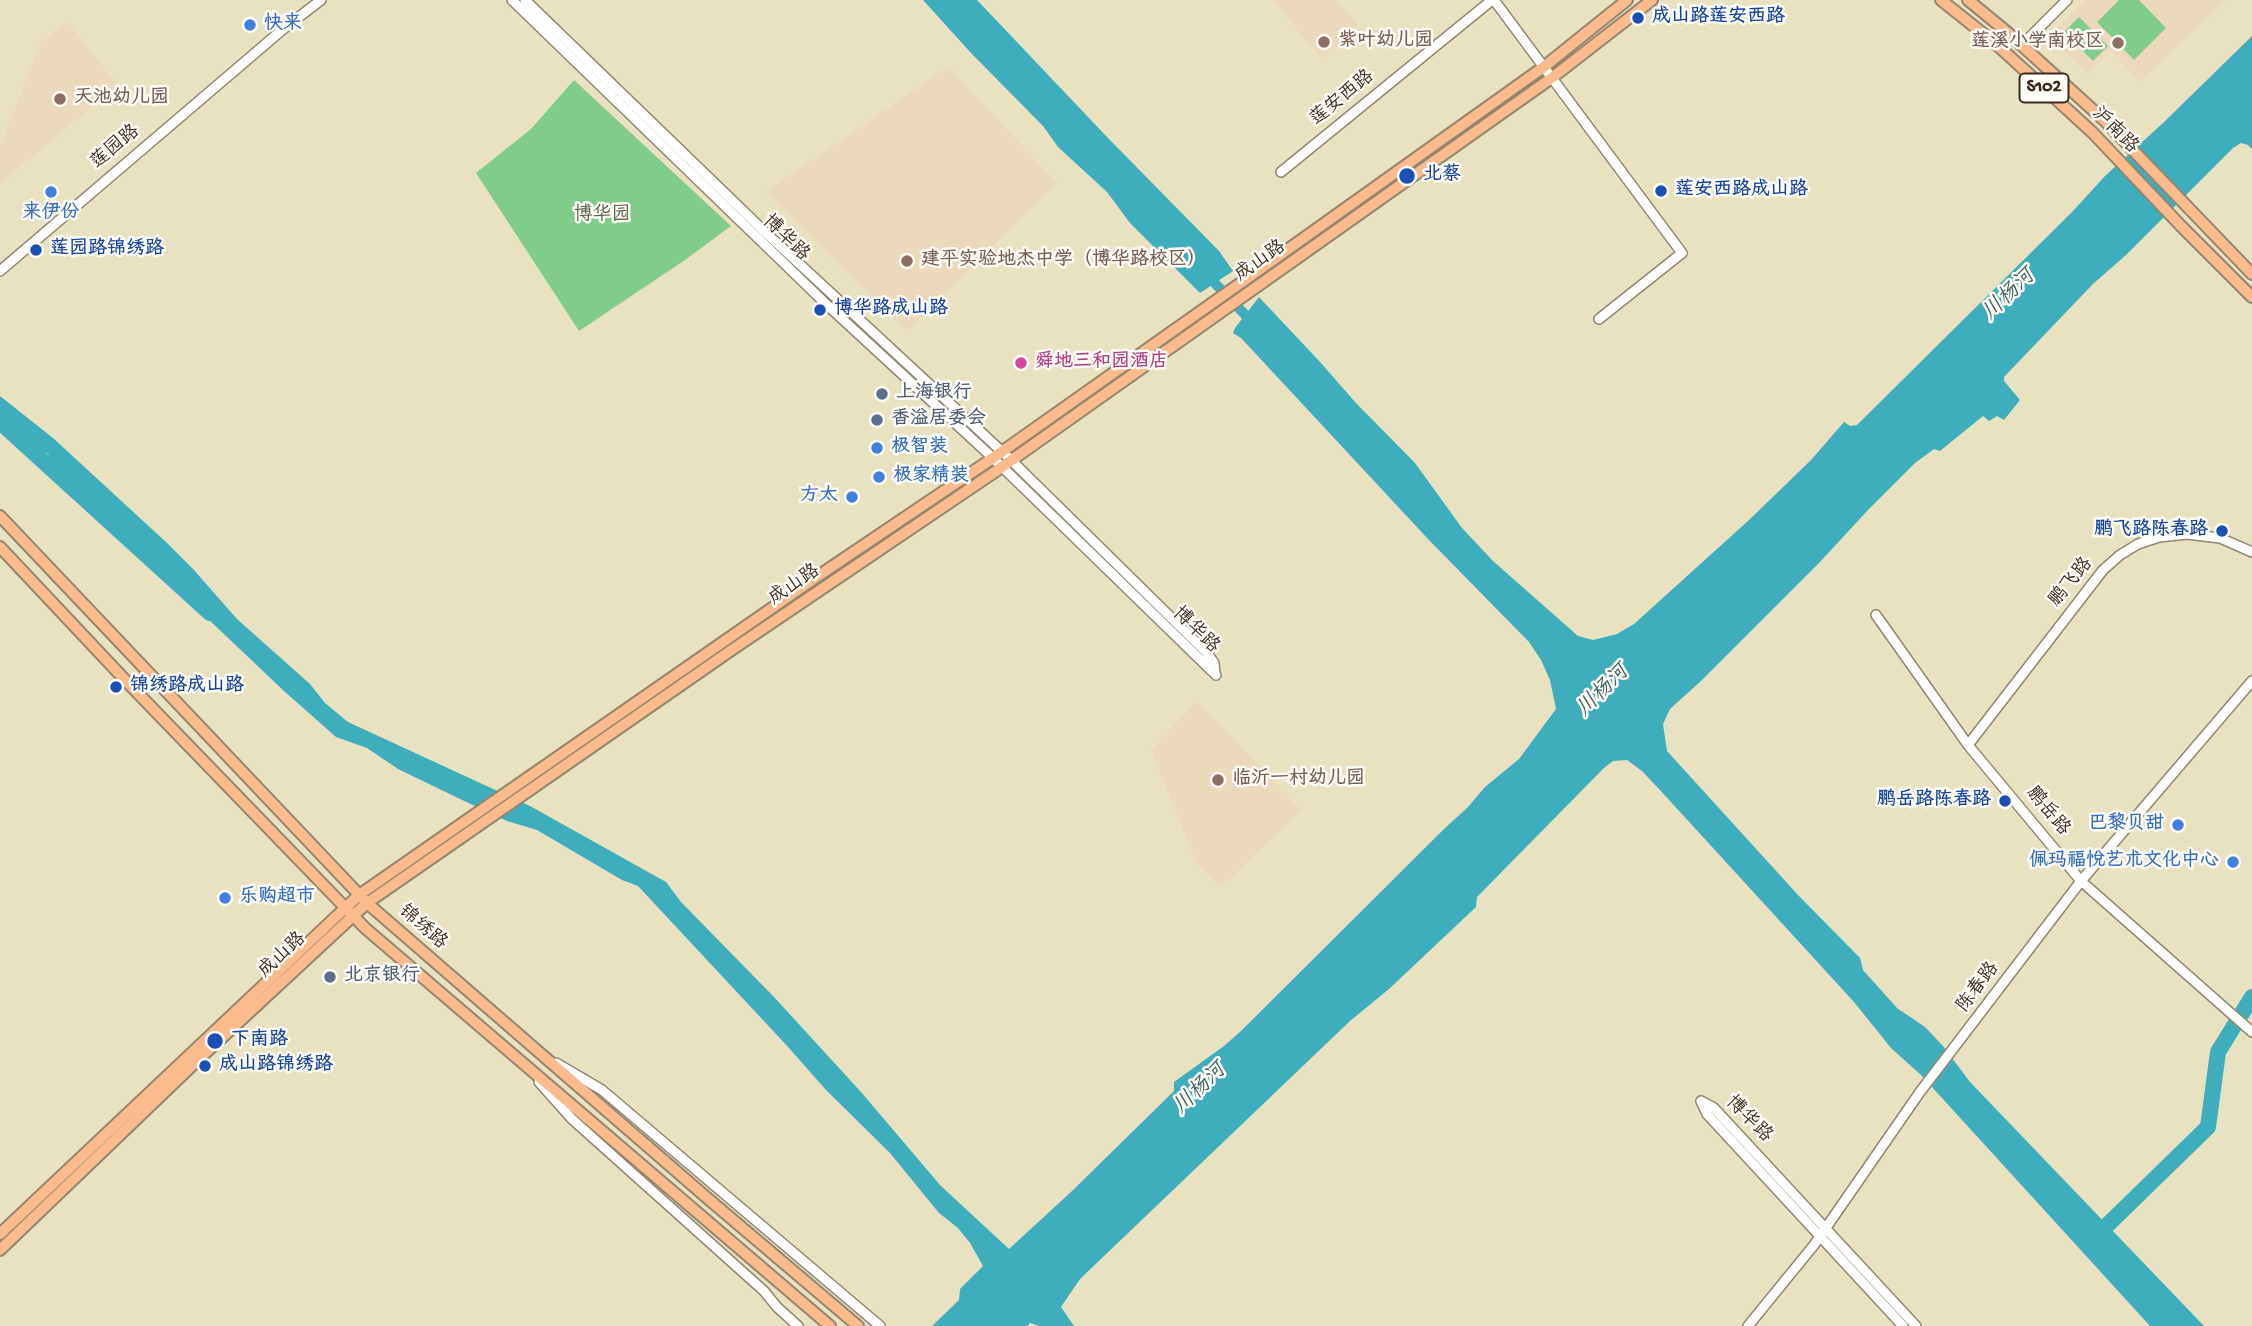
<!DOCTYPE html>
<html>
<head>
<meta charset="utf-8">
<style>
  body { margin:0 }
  canvas { display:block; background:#e9e2c1 }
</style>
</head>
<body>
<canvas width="2252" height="1326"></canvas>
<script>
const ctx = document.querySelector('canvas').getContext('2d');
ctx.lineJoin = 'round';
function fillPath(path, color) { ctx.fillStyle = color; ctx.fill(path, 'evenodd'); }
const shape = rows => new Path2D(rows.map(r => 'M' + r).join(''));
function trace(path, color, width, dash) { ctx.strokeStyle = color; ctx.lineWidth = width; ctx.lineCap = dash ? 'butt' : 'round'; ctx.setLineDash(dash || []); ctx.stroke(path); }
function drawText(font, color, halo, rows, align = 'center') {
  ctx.font = font + ' "Gochi Hand","LXGW WenKai TC",sans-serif'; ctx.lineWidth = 5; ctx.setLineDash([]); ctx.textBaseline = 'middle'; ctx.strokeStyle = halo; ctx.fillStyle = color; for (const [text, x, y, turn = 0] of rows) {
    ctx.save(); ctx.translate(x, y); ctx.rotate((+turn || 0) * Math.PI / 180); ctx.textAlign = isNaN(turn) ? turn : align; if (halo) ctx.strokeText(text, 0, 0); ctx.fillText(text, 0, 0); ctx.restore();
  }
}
const built = shape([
  [1273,0,1336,0,1358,25,1322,59],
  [2085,0,2226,0,2140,81,2110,50,2087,74,2049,36],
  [68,22,117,85,0,184,0,147,40,44,48,36],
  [948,67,1057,183,907,331,766,192],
  [1197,701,1301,810,1221,887,1197,864,1151,750]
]);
const green = shape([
  [2119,0,2139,0,2166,28,2134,60,2097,22],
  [2079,17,2108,46,2093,61,2064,32],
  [574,80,731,226,685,260,579,331,476,173,531,129]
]);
const water = shape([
  [923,0,977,0,1108,138,1219,251,1233,271,1200,293,1130,223,1107,192,1058,147,1043,126,971,53],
  [2252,36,2252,149,2248,145,2241,143,2233,148,2126,255,2093,284,2004,377,2004,381,2020,400,2004,420,1997,416,1989,421,1983,416,1940,451,1934,449,1915,463,1868,510,1819,563,1701,681,1670,709,1663,724,1667,751,1798,895,1860,958,1863,970,1897,1008,1925,1027,1943,1046,1970,1082,2204,1326,2150,1326,1921,1075,1891,1048,1854,1002,1659,789,1642,771,1627,760,1613,761,1604,768,1477,897,1476,907,1389,989,1350,1021,1080,1279,1061,1307,1074,1326,1040,1326,1030,1323,1027,1326,932,1326,959,1300,960,1289,983,1266,970,1243,958,1228,939,1213,890,1153,826,1090,789,1048,638,886,622,880,537,830,507,821,460,799,398,769,367,748,336,737,284,691,207,618,199,603,63,480,48,454,15,435,0,422,0,396,53,438,167,543,193,569,237,619,310,684,325,703,348,722,530,806,666,882,681,902,774,997,861,1092,940,1185,1009,1249,1072,1191,1174,1091,1174,1082,1224,1046,1241,1031,1443,830,1468,807,1485,787,1519,759,1556,709,1550,680,1541,660,1529,642,1428,539,1241,338,1233,333,1235,328,1259,297,1321,363,1355,402,1415,463,1462,528,1493,561,1578,636,1593,640,1617,634,1634,624,1749,520,1811,460,1844,422,1850,426,1857,425,2073,211,2105,176,2163,123]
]);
const canal = shape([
  [1208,276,1253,323]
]);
const river = shape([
  [0,422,210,613],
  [2092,1240,2208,1127,2218,1052,2252,997]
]);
const minor = shape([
  [512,0,825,303,993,458,1216,675],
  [525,0,765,232,1011,460,1206,652,1214,663,1215,674],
  [1494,0,1682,253,1599,319],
  [2022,45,2067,0],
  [1281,172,1492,0],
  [0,271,282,30,321,0],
  [1876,615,1968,745,2081,881,2252,1032],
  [1968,745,2103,570,2120,555,2138,544,2159,537,2187,534,2220,538,2252,552],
  [556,1063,602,1090,880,1326],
  [539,1082,572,1119,764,1291,777,1307,798,1326],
  [1701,1101,1714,1108,1916,1326],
  [1701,1101,1707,1114,1903,1326],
  [1748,1326,1814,1245,1920,1092,2081,881,2252,681]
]);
const major = shape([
  [1941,0,1995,43,2093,133,2181,226,2252,297],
  [1968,0,2007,32,2104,120,2252,274],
  [0,516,367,903,706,1197,858,1326],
  [0,547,127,682,365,928,830,1326],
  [0,1234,359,895,818,576,993,458,1252,275,1545,66,1627,0],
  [0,1250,198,1060,367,903,733,649,1002,467,1553,77,1652,0]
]);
const markers = [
  [1638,18,7,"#1a4fb4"],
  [250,25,7,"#3f7fe0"],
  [1324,42,7,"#8d6e63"],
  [2118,43,7,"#8d6e63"],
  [60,99,7,"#8d6e63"],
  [1407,176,9,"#1a4fb4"],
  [1661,191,7,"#1a4fb4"],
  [51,192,7,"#3f7fe0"],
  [36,250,7,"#1a4fb4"],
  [907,261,7,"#8d6e63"],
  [820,310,7,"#1a4fb4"],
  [1021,363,7,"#d1479c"],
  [882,394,7,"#5c6f8a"],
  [877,420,7,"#5c6f8a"],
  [877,448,7,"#3f7fe0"],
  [879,477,7,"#3f7fe0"],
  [852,497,7,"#3f7fe0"],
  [2222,531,7,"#1a4fb4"],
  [116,687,7,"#1a4fb4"],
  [1218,780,7,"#8d6e63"],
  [2005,801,7,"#1a4fb4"],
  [2178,825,7,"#3f7fe0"],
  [2233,862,7,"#3f7fe0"],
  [225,898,7,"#3f7fe0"],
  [330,977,7,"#5c6f8a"],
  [215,1041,9,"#1a4fb4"],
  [205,1066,7,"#1a4fb4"]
];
const shields = [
  [2044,88,49]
];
const shieldNames = [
  ["S102",2044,88]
];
const transitNames = [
  ["成山路莲安西路",1652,18],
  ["北蔡",1423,176],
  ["莲安西路成山路",1675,191],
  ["莲园路锦绣路",50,250],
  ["博华路成山路",834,310],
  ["鹏飞路陈春路",2208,531,"right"],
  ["锦绣路成山路",130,687],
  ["鹏岳路陈春路",1991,801,"right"],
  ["下南路",231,1041],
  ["成山路锦绣路",219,1066]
];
const shopNames = [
  ["快来",264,25],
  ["来伊份",51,214,"center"],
  ["极智装",891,448],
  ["极家精装",893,477],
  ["方太",838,497,"right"],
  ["巴黎贝甜",2164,825,"right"],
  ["佩玛福悦艺术文化中心",2219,862,"right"],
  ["乐购超市",239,898]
];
const educationNames = [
  ["紫叶幼儿园",1338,42],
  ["莲溪小学南校区",2104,43,"right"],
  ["天池幼儿园",74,99],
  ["建平实验地杰中学（博华路校区）",921,261],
  ["临沂一村幼儿园",1232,780]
];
const streetNames = [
  ["莲安西路",1343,99,-39],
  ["沪南路",2114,131,45],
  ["莲园路",116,148,-40],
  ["博华路",785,239,44],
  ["成山路",1261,262,-35],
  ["鹏飞路",2072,583,-51],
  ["成山路",795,586,-34],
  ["博华路",1195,631,44],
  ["鹏岳路",2047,812,50],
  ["锦绣路",422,928,41],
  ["成山路",283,956,-43],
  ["陈春路",1979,988,-53],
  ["博华路",1748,1120,45]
];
const parkNames = [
  ["博华园",602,216]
];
const hotelNames = [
  ["舜地三和园酒店",1035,363]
];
const serviceNames = [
  ["上海银行",896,394],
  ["香溢居委会",891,420],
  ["北京银行",344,977]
];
const waterNames = [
  ["川杨河",2010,296,-44],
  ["川杨河",1604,692,-45],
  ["川杨河",1201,1090,-44]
];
fillPath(built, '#ecd8ba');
fillPath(green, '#80cd8b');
fillPath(water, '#3faebc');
trace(canal, '#3faebc', 10);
trace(river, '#3faebc', 16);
trace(minor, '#928670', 12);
trace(major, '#928670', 14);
trace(minor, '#fff', 9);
trace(major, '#fbbb8d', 10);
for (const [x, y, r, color] of markers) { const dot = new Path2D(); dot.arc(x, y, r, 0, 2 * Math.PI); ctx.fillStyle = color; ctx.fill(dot); trace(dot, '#fdfcf7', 2.5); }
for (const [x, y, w] of shields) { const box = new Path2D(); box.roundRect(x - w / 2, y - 14.5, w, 29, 5); ctx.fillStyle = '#fdfcf7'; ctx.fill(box); trace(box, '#3b2a1e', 2); }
drawText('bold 18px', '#3b2a1e', null, shieldNames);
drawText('bold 19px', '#164399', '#fdfcf7', transitNames, 'left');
drawText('bold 19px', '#366cbe', '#fdfcf7', shopNames, 'left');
drawText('bold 19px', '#785e54', '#fdfcf7', educationNames, 'left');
drawText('19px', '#3b2a1e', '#fdfcf7', streetNames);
drawText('19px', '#505b3f', '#fdfcf7', parkNames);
drawText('bold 19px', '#b23c85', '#fdfcf7', hotelNames, 'left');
drawText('bold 19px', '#4e5e75', '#fdfcf7', serviceNames, 'left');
drawText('italic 21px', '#3d5f5d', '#fdfcf7', waterNames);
</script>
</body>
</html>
